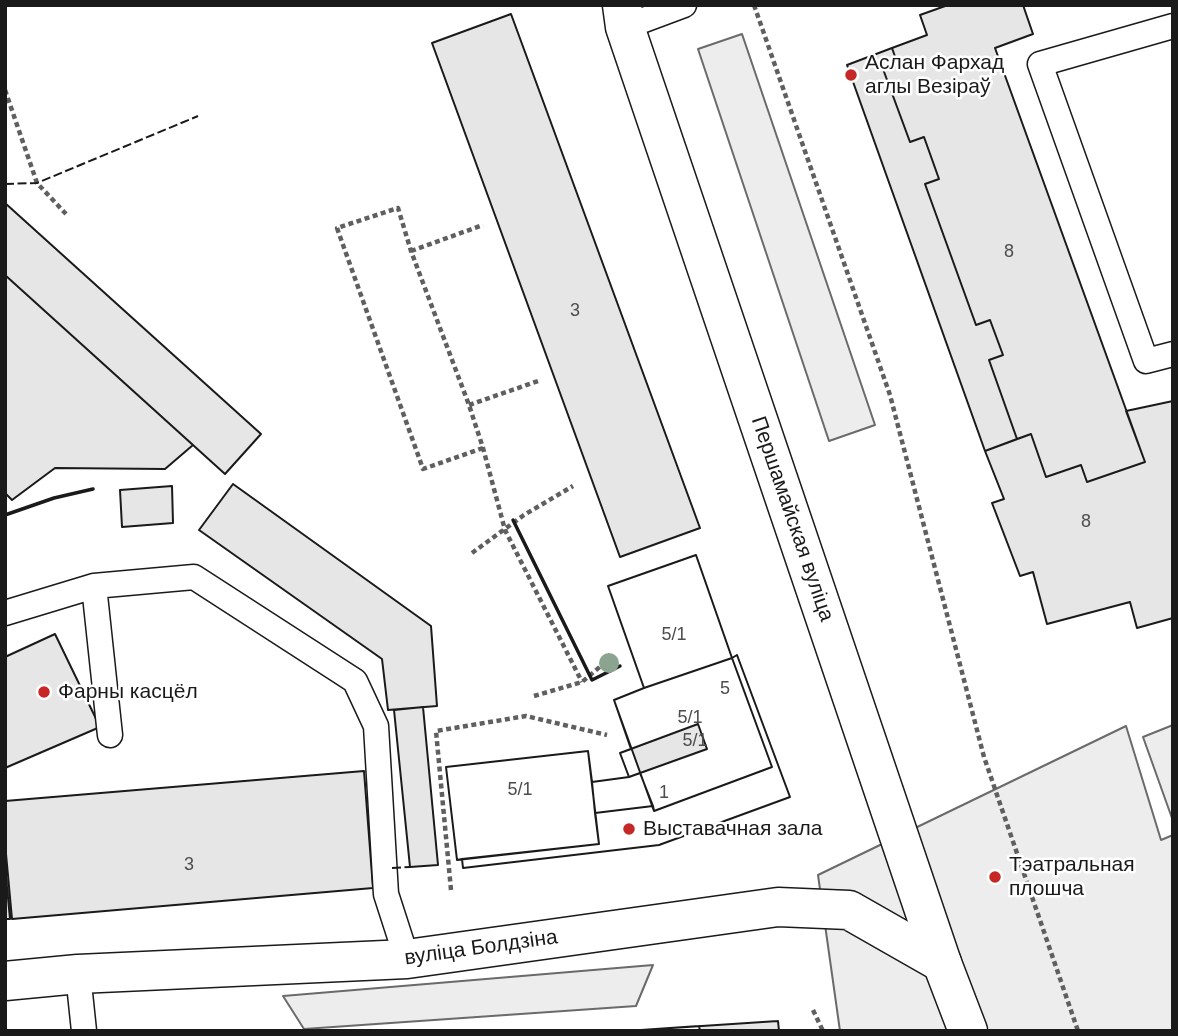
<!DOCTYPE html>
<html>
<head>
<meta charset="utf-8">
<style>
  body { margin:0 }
  #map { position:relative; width:1178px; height:1036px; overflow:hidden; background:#fff; font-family:Arial,sans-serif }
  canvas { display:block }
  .frame { position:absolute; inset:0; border:7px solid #1a1a1a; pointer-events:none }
</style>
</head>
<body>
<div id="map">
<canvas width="1178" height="1036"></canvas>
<div class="frame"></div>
</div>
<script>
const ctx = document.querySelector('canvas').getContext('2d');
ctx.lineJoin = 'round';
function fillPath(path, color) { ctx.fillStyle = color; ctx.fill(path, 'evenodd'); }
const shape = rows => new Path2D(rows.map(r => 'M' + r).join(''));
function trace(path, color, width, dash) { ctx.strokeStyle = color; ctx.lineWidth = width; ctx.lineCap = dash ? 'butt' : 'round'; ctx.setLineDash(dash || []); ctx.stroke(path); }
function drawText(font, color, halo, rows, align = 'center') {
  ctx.font = font + ' Arial,sans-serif'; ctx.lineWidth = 5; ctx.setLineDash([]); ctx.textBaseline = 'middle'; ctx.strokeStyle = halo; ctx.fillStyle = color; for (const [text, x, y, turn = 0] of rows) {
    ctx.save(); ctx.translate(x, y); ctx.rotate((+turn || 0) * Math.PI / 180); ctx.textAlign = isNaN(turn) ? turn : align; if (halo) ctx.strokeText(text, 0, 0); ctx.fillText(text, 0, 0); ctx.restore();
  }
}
const built = shape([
  [742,34,875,425,829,441,698,49,742,34],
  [1173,725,1173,821,1143,737,1173,725],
  [1126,726,1161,840,1173,835,1173,1031,840,1031,818,875,1126,726],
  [653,965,636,1006,304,1029,283,996,653,965]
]);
const building = shape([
  [948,5,1023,5,1033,34,995,48,1145,462,1087,482,1081,465,1046,477,1031,434,1017,439,989,360,1003,355,990,320,976,325,925,184,939,179,924,137,910,142,883,69,898,65,892,48,927,35,920,15,948,5],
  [511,14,700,528,620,557,432,43,511,14],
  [892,48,898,65,883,69,910,142,924,137,939,179,925,184,976,325,990,320,1003,355,989,360,1017,439,985,451,847,65,892,48],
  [5,203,261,434,225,474,5,275,5,203],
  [5,275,193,445,165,469,55,468,12,500,5,493,5,275],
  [1173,401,1173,618,1137,628,1130,602,1047,624,1033,572,1020,576,992,503,1004,499,985,451,1031,434,1046,477,1081,465,1087,482,1145,462,1126,411,1173,401],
  [233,484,431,626,437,706,388,710,382,659,199,530,233,484],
  [172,486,173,523,122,527,120,490,172,486],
  [696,555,732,658,644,688,608,586,696,555],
  [696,555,732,658,737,655,790,797,659,845,463,868,462,859,457,860,446,767,588,751,592,782,629,777,620,753,631,749,614,700,644,688,608,586,696,555],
  [55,634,100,727,5,768,5,657,55,634],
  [737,655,790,797,659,845,463,868,462,859,599,844,595,813,653,806,654,811,772,767,732,658,737,655],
  [732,658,772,767,654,811,614,700,644,688,732,658],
  [423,707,438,865,410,867,394,710,423,707],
  [698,724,707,749,629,777,620,753,698,724],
  [588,751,599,844,457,860,446,767,588,751],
  [364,771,373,888,12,919,5,843,5,801,364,771],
  [640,773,653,806,595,813,592,782,629,777,640,773],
  [5,866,10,919,5,919,5,866],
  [778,1021,779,1031,641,1031,641,1030,778,1021],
  [699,1026,700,1031,641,1031,641,1030,699,1026]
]);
const path = shape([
  [754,5,890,395,984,757,1078,1031],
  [5,90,37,183,66,214],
  [411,251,483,225],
  [469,405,541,380],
  [483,448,423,469,337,228,398,208,411,251,469,405,483,448,505,530,582,682],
  [472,553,524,515,573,486],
  [534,696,582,682,608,660],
  [451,890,436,731,526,716,607,735],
  [813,1010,823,1031]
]);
const service = shape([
  [1173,26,1040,64,1146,361,1173,354],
  [625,27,684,5],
  [94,586,110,735],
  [5,613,94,586,194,577,355,681,376,726,386,894,407,959],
  [78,974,84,1031]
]);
const minor = shape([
  [622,5,625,27,942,963]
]);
const primary = shape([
  [5,981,78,974,407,959,778,907,849,910,942,963,968,1031]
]);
const fence = shape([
  [5,184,37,183,198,116],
  [392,868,410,867]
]);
const wall = shape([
  [5,515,54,498,93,489],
  [513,520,592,680,620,666]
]);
const trees = [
  [609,663]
];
const markers = [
  [851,75,7,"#c62828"],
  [44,692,7,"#c62828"],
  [629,829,7,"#c62828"],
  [995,877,7,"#c62828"]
];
const numberNames = [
  ["8",1009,252],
  ["3",575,311],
  ["8",1086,522],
  ["5/1",674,635],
  ["5",725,689],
  ["5/1",690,718],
  ["5/1",695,741],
  ["5/1",520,790],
  ["1",664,793],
  ["3",189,865]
];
const poiNames = [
  ["Аслан Фархад",865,63],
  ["аглы Везіраў",865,87],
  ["Фарны касцёл",58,692],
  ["Выставачная зала",643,829],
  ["Тэатральная",1009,865],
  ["плошча",1009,889]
];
const streetNames = [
  ["Першамайская вуліца",792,519,71],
  ["вуліца Болдзіна",481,948,-8]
];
fillPath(built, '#ededed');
trace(built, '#6a6a6a', 2);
fillPath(building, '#e6e6e6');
trace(building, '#1a1a1a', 2);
trace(service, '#1a1a1a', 27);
trace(minor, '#1a1a1a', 41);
trace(primary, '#1a1a1a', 41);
trace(path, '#5f5f5f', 4.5, [5, 3.5]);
trace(service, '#fff', 24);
trace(minor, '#fff', 38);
trace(primary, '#fff', 38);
trace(fence, '#1a1a1a', 2, [9, 3.5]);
trace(wall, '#1a1a1a', 3.5);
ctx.fillStyle = '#8aa48f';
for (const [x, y] of trees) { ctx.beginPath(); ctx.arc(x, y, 10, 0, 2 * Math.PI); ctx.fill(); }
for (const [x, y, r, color] of markers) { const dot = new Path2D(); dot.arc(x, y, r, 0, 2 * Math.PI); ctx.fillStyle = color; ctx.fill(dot); trace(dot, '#fff', 2.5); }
drawText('18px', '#4d4d4d', null, numberNames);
drawText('21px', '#1a1a1a', '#fff', poiNames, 'left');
drawText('21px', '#1a1a1a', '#fff', streetNames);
</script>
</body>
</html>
